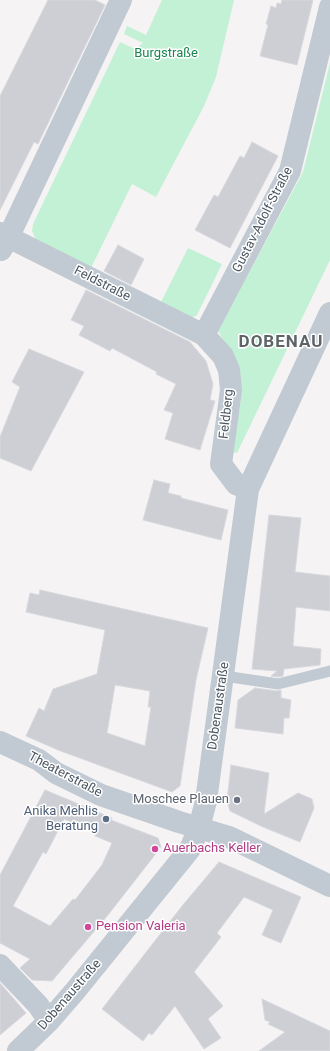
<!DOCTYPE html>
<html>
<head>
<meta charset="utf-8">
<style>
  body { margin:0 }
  canvas { display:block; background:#f5f3f3 }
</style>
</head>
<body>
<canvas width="330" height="1051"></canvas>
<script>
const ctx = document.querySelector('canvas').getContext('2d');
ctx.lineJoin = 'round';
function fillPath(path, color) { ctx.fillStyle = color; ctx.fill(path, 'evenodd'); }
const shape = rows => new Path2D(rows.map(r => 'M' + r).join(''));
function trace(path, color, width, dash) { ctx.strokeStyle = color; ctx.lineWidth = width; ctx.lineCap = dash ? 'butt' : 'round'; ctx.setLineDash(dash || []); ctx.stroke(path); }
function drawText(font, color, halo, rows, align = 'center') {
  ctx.font = font + ' Roboto,sans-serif'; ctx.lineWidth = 3; ctx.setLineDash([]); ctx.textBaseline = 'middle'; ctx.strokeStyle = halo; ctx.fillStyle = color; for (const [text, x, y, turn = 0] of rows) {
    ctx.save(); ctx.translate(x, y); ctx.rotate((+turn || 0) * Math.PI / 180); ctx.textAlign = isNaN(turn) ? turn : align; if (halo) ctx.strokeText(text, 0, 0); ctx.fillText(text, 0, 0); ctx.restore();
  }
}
const green = shape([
  [162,0,234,0,216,77,204,106,156,197,132,184,91,268,36,240,32,231,33,224,120,42,135,49,143,43,124,34,127,26,146,35],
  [330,63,330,260,237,453,233,452,230,446,240,407,241,389,229,349,218,331,303,172],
  [188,248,222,264,197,315,194,317,190,317,161,302]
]);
const building = shape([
  [48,0,95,0,105,5,38,144,34,142,0,210,0,96,48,0],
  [282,0,313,0,297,65,260,56,268,25,266,24,271,6,276,8,277,3,281,4,282,0],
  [252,142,278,156,230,248,195,230,214,195,218,197,240,156,244,158,252,142],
  [118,245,144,259,131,285,104,271,118,245],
  [86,290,190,342,206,361,213,384,210,400,215,401,200,450,165,439,173,413,164,410,176,384,156,374,157,372,112,348,110,351,79,335,84,326,71,320,86,290],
  [29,349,84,372,31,471,0,458,0,437,20,387,12,382,29,349],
  [154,480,170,484,168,493,181,496,181,498,228,510,221,540,143,520,154,480],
  [269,515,301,518,295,572,330,576,330,611,296,607,293,646,321,649,320,665,284,669,283,676,278,677,271,676,277,671,252,669,269,515],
  [40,590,208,628,196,680,180,786,172,792,58,750,26,736,39,708,44,711,53,689,97,674,105,630,26,612,30,593,39,595,40,590],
  [115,685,150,691,148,707,151,707,145,746,107,733,115,685],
  [255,688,277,691,281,690,281,698,291,700,289,718,284,718,283,734,235,728,238,700,255,688],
  [231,765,269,773,264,814,298,793,312,799,314,808,300,842,263,827,230,811,227,801,231,765],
  [45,790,112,818,111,820,158,838,161,847,108,915,52,981,32,980,20,968,30,959,0,943,0,875,45,790],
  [64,819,96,833,95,836,112,843,102,865,75,900,73,899,50,926,13,906,43,852,46,854,64,819],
  [219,862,301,897,281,943,262,935,273,910,244,897,217,933,221,937,194,972,223,1006,208,1019,221,1038,204,1049,175,1006,152,1035,149,1033,143,1041,102,1009,182,906,219,862],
  [0,983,26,1013,0,1035,0,983],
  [262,999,330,1031,330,1051,259,1051,285,1032,268,1024,270,1022,265,1020,262,999]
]);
const lane = shape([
  [224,676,278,684,330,671]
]);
const street = shape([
  [0,233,204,335,223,356,229,370,231,390,221,464,236,484,248,489],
  [1,250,8,238,121,0],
  [204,335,290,171,330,7],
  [0,742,39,760,56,773,101,795,179,822,229,837,330,886],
  [0,965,38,1005,49,1021],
  [18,1051,49,1021,75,991,190,849,199,828,206,801,248,489,330,313]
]);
const markers = [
  [237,800,4,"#6b7280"],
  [106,819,4,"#5c6f8a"],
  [155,849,4,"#d1479c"],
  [88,927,4,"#d1479c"]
];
const parkNames = [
  ["Burgstraße",166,54]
];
const streetNames = [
  ["Gustav-Adolf-Straße",263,220,-63],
  ["Feldstraße",102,284,27],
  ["Feldberg",227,414,-84],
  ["Dobenaustraße",219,706,-82],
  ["Theaterstraße",65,775,28],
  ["Dobenaustraße",70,995,-49]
];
const worshipNames = [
  ["Moschee Plauen",229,800]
];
const serviceNames = [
  ["Anika Mehlis",98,812],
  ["Beratung",98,827]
];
const hotelNames = [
  ["Auerbachs Keller",163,849],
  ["Pension Valeria",96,927]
];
const districtNames = [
  ["DOBENAU",281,343]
];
fillPath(green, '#c3f1d5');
fillPath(building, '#cdcfd5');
trace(building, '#d7d9de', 1);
trace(lane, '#c1cad2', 11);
trace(street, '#c1cad2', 22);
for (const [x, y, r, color] of markers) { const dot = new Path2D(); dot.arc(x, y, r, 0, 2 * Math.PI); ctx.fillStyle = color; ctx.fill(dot); trace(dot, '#fff', 1.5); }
drawText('13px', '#17864f', '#fff', parkNames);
drawText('13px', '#4a5661', '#fff', streetNames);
drawText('13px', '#5b616d', '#fff', worshipNames, 'right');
drawText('13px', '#4e5e75', '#fff', serviceNames, 'right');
drawText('13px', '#b23c85', '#fff', hotelNames, 'left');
ctx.letterSpacing = '1px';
drawText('bold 17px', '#5f6368', '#fff', districtNames);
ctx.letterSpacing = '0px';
</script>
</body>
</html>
